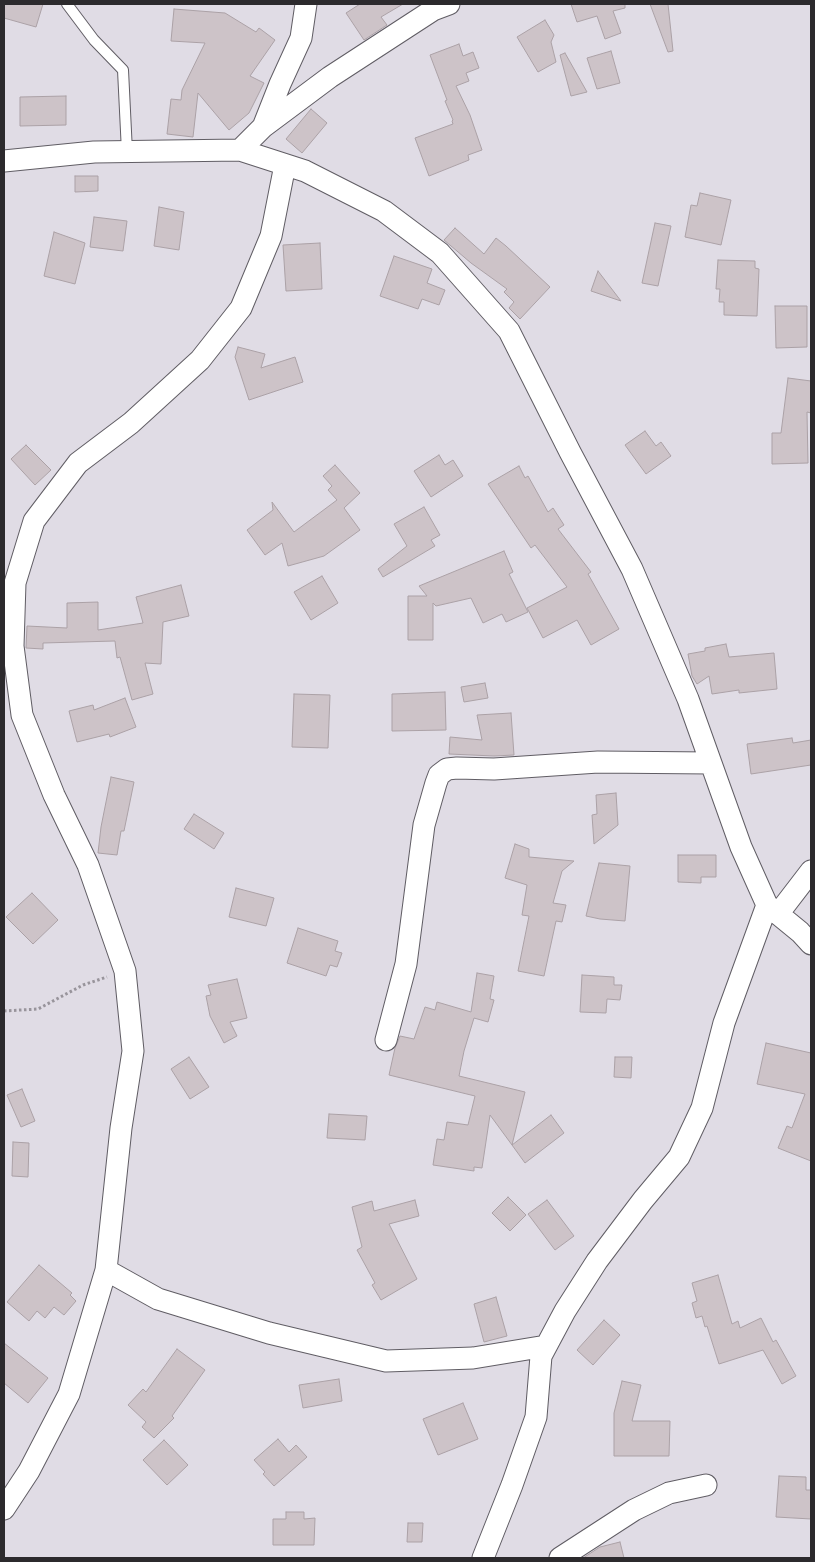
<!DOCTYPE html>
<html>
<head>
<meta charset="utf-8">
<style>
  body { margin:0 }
  #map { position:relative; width:815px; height:1562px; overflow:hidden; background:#e0dce5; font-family:"Playfair Display",serif }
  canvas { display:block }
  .frame { position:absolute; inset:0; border:5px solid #2c2a2d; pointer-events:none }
</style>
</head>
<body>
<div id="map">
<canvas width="815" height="1562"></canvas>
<div class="frame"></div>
</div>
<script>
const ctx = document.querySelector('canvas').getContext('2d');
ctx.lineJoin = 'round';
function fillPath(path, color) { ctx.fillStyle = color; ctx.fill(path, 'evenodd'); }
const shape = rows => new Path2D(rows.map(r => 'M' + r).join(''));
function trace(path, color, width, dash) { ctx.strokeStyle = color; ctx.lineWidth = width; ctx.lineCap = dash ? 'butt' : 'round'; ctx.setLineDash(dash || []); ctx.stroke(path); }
const building = shape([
  [4,4,43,4,36,27,4,18,4,4],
  [360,4,403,4,381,17,387,25,364,40,346,13,360,4],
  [571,4,625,4,625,8,613,11,621,33,605,39,597,16,577,22,571,4],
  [650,4,668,4,673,51,668,52,650,4],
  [174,9,225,13,256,32,259,28,275,40,250,76,264,83,249,113,229,130,198,93,193,137,167,134,171,99,181,100,182,90,205,43,171,41,174,9],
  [545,20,554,35,551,42,556,62,538,72,517,37,545,20],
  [459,44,463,56,473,52,479,68,466,73,469,81,456,86,470,115,482,150,468,155,469,160,429,176,415,138,453,124,452,121,453,120,445,101,447,100,430,55,459,44],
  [611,51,620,83,597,89,587,58,611,51],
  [565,53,587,92,571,96,560,55,565,53],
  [66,96,66,125,20,126,20,97,66,96],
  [311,109,327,123,302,153,286,139,311,109],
  [75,176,98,176,98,191,75,192,75,176],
  [700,193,731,200,721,245,685,237,691,205,697,206,700,193],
  [159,207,184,212,179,250,154,246,159,207],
  [94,217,127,221,123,251,90,247,94,217],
  [655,223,671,226,658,286,642,283,655,223],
  [455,228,484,254,496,238,506,246,550,287,520,319,509,308,514,302,504,292,507,289,471,263,444,240,455,228],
  [54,232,85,243,75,284,44,276,54,232],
  [320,243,322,289,286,291,283,245,320,243],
  [394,256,432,269,427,283,445,290,439,305,422,299,418,309,380,296,394,256],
  [718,260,755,261,755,268,759,269,757,316,724,315,724,302,719,302,720,289,716,289,718,260],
  [598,271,621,301,591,291,598,271],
  [775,306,807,306,807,347,776,348,775,306],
  [238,347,265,354,261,368,295,357,303,382,249,400,235,357,238,347],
  [788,378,811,381,811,413,807,412,808,463,772,464,772,433,781,433,788,378],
  [645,431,656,446,661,442,671,456,646,474,625,445,645,431],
  [26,445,51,470,35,485,11,459,26,445],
  [439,455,445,465,453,460,463,476,431,497,414,471,439,455],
  [335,465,360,493,344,508,360,530,324,556,288,566,282,543,265,555,247,530,273,510,272,502,294,532,337,500,328,490,332,486,323,476,335,465],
  [519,466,525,478,528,476,548,512,553,508,564,525,558,529,591,572,588,574,619,629,591,645,577,620,543,638,527,608,567,587,535,545,531,548,488,484,519,466],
  [424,507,440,535,431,540,435,546,383,577,378,569,407,546,394,524,424,507],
  [504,551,513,572,509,574,528,612,506,622,502,614,483,623,471,598,436,606,433,603,433,640,408,640,408,596,427,596,419,586,504,551],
  [322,576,338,603,311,620,294,592,322,576],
  [181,585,189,616,163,622,161,664,145,663,153,694,132,700,120,657,117,658,115,641,43,643,43,649,26,648,27,626,67,628,67,603,98,602,98,630,143,623,136,597,181,585],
  [726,644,729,657,774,653,777,689,739,693,739,690,712,694,709,676,697,684,692,676,688,654,705,651,705,648,726,644],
  [485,683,488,698,464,702,461,687,485,683],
  [445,692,446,730,392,731,392,694,445,692],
  [294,694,330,695,328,748,292,747,294,694],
  [125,698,136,727,110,737,109,734,77,742,69,711,93,705,94,710,125,698],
  [511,713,514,755,494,756,449,754,450,737,482,740,477,715,511,713],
  [792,738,793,743,811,740,811,765,751,774,747,744,792,738],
  [111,777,134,782,124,831,121,831,117,855,98,853,101,827,111,777],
  [616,793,618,825,594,844,592,815,597,814,596,795,616,793],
  [194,814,224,833,214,849,184,829,194,814],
  [515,844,529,849,529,857,574,861,562,871,553,903,566,905,562,922,556,921,544,976,518,971,529,916,522,915,527,885,505,878,515,844],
  [678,855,716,855,716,877,701,877,701,883,678,882,678,855],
  [599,863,630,866,625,921,600,919,586,916,599,863],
  [236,888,274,898,266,926,229,917,236,888],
  [32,893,58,920,33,944,6,917,32,893],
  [298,928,338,941,335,951,342,953,337,967,330,965,326,976,287,963,298,928],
  [477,973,494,976,490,999,494,1000,488,1022,474,1018,464,1051,459,1076,525,1092,512,1145,490,1115,482,1168,474,1167,474,1171,433,1165,437,1139,444,1140,447,1122,468,1125,475,1096,389,1075,395,1048,400,1036,414,1039,425,1007,435,1010,437,1002,471,1012,477,973],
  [582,975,614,977,614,985,622,985,620,1000,607,999,606,1013,580,1012,582,975],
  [237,979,247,1018,230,1022,237,1036,224,1043,210,1016,206,996,211,995,208,985,237,979],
  [766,1043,811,1053,811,1161,778,1148,787,1126,792,1128,805,1094,757,1084,766,1043],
  [189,1057,209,1087,190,1099,171,1069,189,1057],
  [615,1057,632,1057,631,1078,614,1077,615,1057],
  [22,1089,35,1121,21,1127,7,1095,22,1089],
  [329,1114,367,1116,365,1140,327,1138,329,1114],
  [551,1115,564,1133,525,1163,512,1145,551,1115],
  [13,1142,29,1143,28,1177,12,1176,13,1142],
  [508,1197,526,1215,510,1231,492,1213,508,1197],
  [415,1200,419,1216,389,1224,417,1279,381,1300,372,1285,375,1283,357,1250,362,1247,352,1207,372,1201,374,1211,415,1200],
  [547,1200,574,1236,555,1250,528,1214,547,1200],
  [39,1265,72,1293,70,1295,76,1301,64,1315,54,1307,45,1318,37,1311,29,1321,7,1302,39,1265],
  [718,1275,732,1324,738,1321,740,1328,761,1318,773,1342,776,1340,796,1376,782,1384,763,1350,719,1364,707,1326,705,1327,702,1316,696,1318,692,1303,697,1301,692,1283,718,1275],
  [496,1297,507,1336,484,1342,474,1304,496,1297],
  [604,1320,620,1335,593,1365,577,1350,604,1320],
  [4,1343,48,1378,28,1403,4,1383,4,1343],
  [177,1349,205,1370,172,1416,174,1418,154,1438,142,1427,146,1422,128,1405,143,1389,146,1392,177,1349],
  [339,1379,342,1401,303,1408,299,1385,339,1379],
  [622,1381,641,1385,632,1421,670,1421,669,1456,614,1456,614,1413,622,1381],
  [463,1403,478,1439,438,1455,423,1419,463,1403],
  [278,1439,289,1452,296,1445,307,1457,274,1486,263,1474,265,1472,254,1460,278,1439],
  [164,1440,188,1465,167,1485,143,1460,164,1440],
  [779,1476,806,1477,806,1490,811,1490,811,1519,776,1517,779,1476],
  [286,1512,304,1512,304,1519,315,1518,314,1545,273,1545,273,1519,286,1519,286,1512],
  [408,1523,423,1523,422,1542,407,1542,408,1523],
  [620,1542,624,1558,583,1558,600,1547,620,1542]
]);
const path = shape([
  [4,1011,38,1009,83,985,107,977]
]);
const lane = shape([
  [67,4,94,40,123,70,127,152]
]);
const street = shape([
  [263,127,280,84,301,38,306,4],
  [240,150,263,127,330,77,433,10,449,4],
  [4,161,94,152,240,150,305,171,384,211,440,253,509,331,570,452,632,569,688,699,741,847,767,905,800,932,811,944],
  [778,914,811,871],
  [386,1040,406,964,424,825,436,783,439,775,447,769,457,768,494,769,598,762,711,763],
  [106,1270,158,1299,269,1333,386,1361,473,1358,546,1346],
  [4,1509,29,1471,69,1394,106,1270,121,1128,133,1051,125,971,88,865,54,795,22,715,13,646,15,583,34,521,78,463,131,423,200,360,241,308,271,236,285,165],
  [483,1558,512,1485,536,1417,541,1356,565,1311,597,1261,643,1200,679,1157,702,1108,724,1023,767,905],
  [560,1558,634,1510,669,1493,706,1485]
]);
fillPath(building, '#cdc3c8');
trace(building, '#aba1a6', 1);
trace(lane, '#605d64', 12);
trace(street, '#605d64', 23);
trace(path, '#98949b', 3, [2.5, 2.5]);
trace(lane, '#fff', 10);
trace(street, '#fff', 21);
</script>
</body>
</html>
